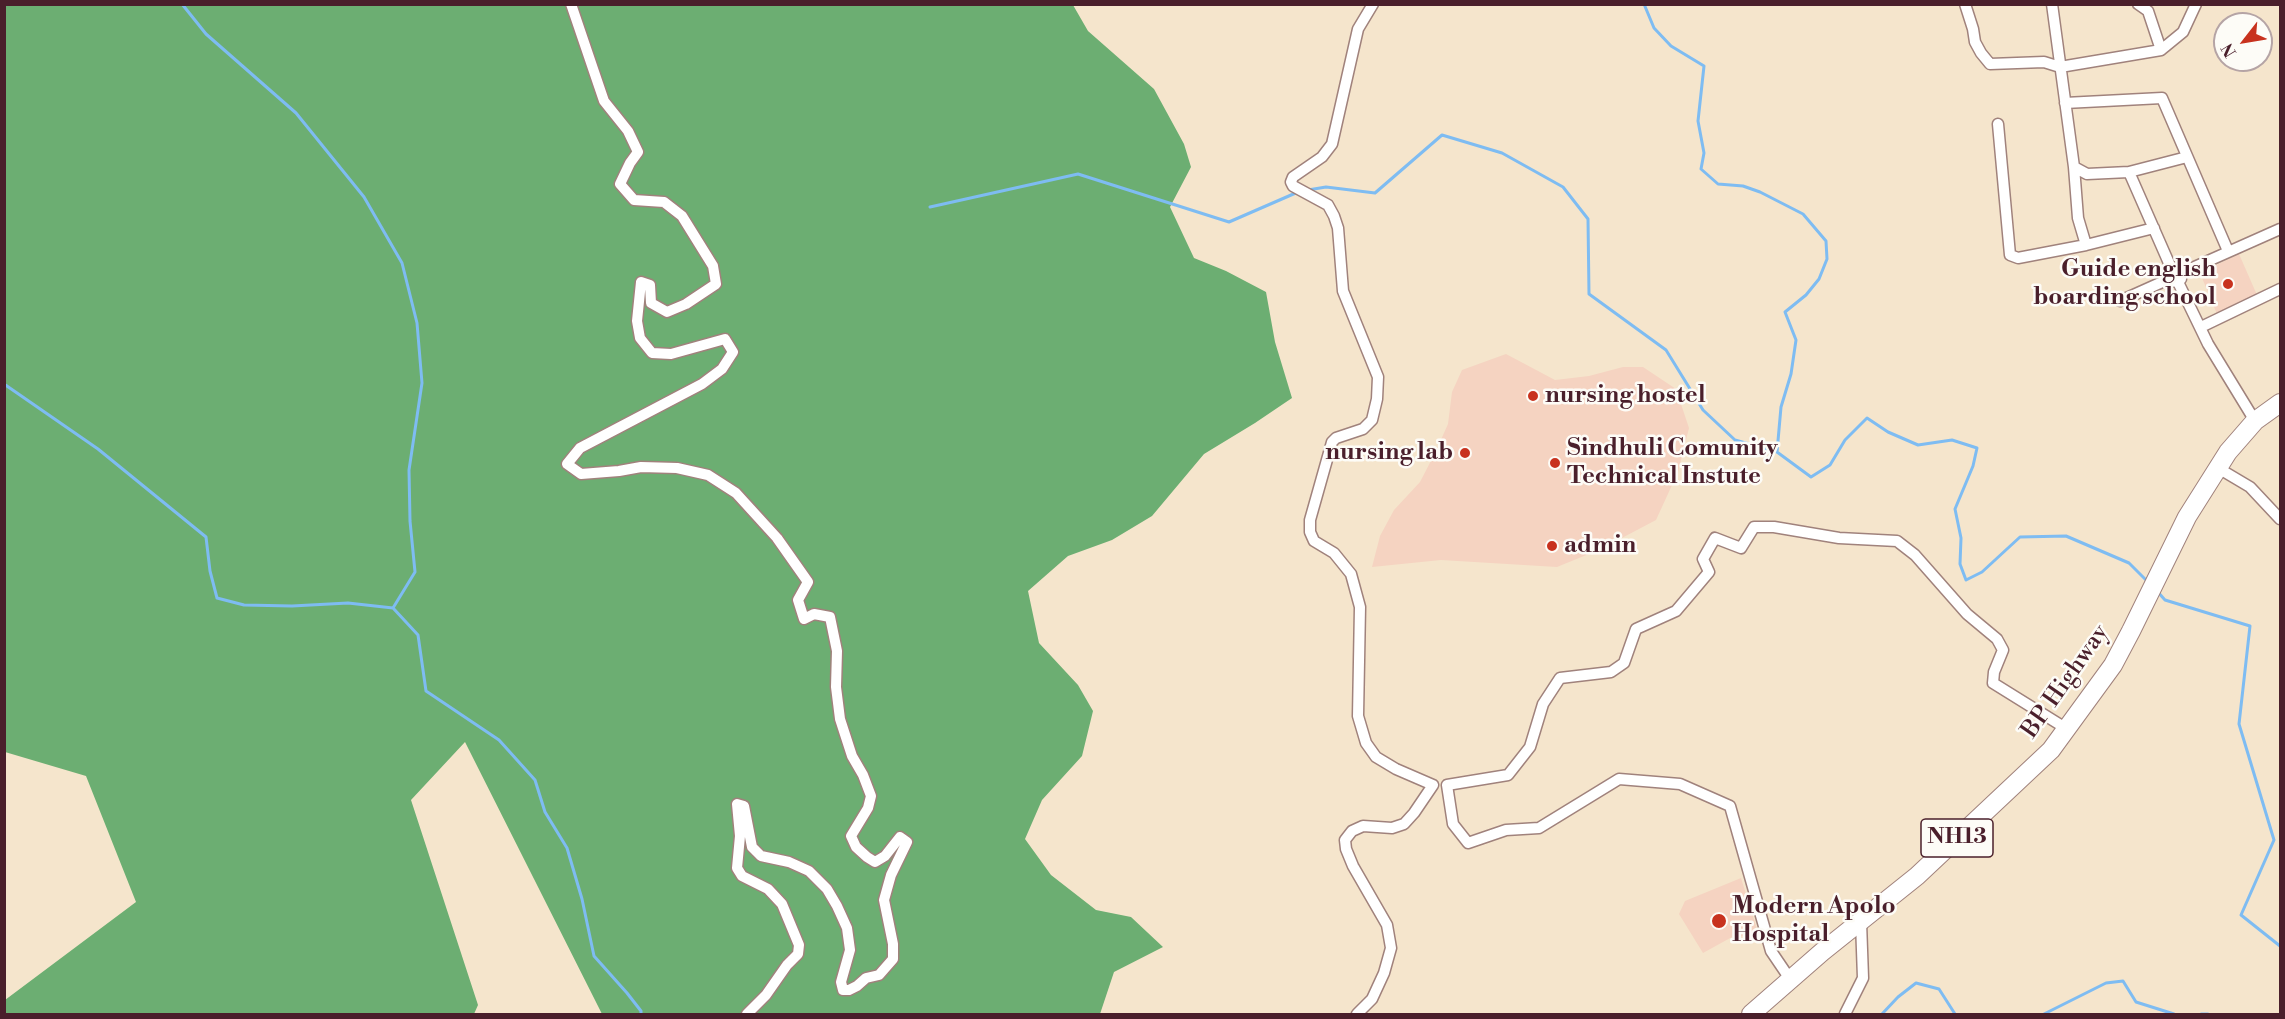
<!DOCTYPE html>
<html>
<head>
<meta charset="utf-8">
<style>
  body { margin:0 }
  #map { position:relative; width:2285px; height:1019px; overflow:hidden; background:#f5e5cc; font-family:"Libre Bodoni",serif }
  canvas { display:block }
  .frame { position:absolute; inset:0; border:6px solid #4a1f2b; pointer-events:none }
  .north { position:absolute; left:2213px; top:12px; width:60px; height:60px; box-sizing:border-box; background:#fdfcf7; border:2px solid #b5a4a5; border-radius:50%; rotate:239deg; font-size:16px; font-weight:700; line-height:24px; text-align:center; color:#4a1f2b }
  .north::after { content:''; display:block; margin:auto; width:21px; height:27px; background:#c8321e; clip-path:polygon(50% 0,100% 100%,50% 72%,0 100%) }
</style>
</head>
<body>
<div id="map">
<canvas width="2285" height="1019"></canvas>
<div class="frame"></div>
<div class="north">N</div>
</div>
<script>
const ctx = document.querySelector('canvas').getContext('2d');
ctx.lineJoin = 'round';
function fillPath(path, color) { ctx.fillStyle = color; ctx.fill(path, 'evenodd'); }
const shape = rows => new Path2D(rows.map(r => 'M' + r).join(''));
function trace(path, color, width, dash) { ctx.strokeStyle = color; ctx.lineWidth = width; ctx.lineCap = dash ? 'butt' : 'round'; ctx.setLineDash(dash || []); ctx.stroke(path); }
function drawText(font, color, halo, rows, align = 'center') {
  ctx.font = font + ' "Libre Bodoni",serif'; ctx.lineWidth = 5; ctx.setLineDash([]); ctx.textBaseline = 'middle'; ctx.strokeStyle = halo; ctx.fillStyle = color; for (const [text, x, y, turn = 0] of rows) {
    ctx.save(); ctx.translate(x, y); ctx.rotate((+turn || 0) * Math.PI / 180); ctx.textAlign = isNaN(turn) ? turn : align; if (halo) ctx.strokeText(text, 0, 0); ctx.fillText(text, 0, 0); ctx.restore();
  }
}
const built = shape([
  [2239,254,2257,295,2217,314,2200,273],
  [1506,354,1555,380,1589,376,1623,367,1643,367,1676,389,1689,428,1678,472,1656,520,1601,549,1557,567,1441,560,1372,567,1380,536,1394,510,1420,482,1435,453,1448,424,1452,392,1462,370],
  [1741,878,1757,929,1734,940,1732,937,1703,953,1679,914,1685,901]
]);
const forest = shape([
  [5,5,1073,5,1088,31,1154,89,1184,144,1191,167,1170,207,1194,258,1226,271,1266,292,1275,342,1292,398,1255,423,1204,454,1152,516,1112,540,1068,556,1028,591,1039,643,1078,685,1093,711,1082,756,1042,800,1025,839,1051,875,1096,910,1131,917,1163,947,1114,972,1100,1014,602,1014,465,742,411,800,478,1005,474,1014,5,1014,5,1000,136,902,86,776,5,752]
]);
const stream = shape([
  [182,4,206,34,296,113,364,197,402,263,417,323,422,383,409,470,410,521,415,572,393,608],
  [1644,4,1654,28,1671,46,1704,66,1698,121,1704,153,1701,169,1718,184,1743,186,1760,192,1803,214,1826,241,1827,259,1819,279,1806,295,1785,312,1796,340,1791,374,1781,407,1777,452],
  [1308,190,1326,187,1375,193,1442,135,1502,153,1563,187,1588,219,1589,294,1666,350,1703,410,1735,440,1777,452,1811,477,1830,465,1845,440,1867,418,1888,432,1918,445,1952,440,1977,448,1973,466,1955,509,1961,538,1960,564,1966,580,1982,572,2020,537,2066,536,2129,563,2148,582],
  [930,207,1078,174,1229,222,1298,192],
  [4,384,98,449,206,537,210,571,217,598,244,605,292,606,348,603,393,608,418,635,426,691,499,740,535,780,545,812,567,848,582,899,594,956,627,993,641,1011,641,1014],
  [2157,591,2165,600,2250,626,2239,724,2274,840,2241,915,2280,946],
  [1882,1014,1898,997,1916,983,1939,989,1955,1014],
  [2044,1014,2106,983,2123,981,2136,1002,2174,1014],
  [2201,1014,2208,1014]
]);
const minor = shape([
  [571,4,604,101,628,131,638,152,630,163,620,184,634,200,664,202,682,216,713,266,716,284,686,304,667,312,651,303,650,285,641,282,637,321,640,338,652,353,671,354,725,339,733,352,722,369,702,384,580,448,567,464,581,474,619,471,641,467,677,468,708,475,736,493,777,538,808,582,798,600,804,619,814,614,830,617,837,651,836,687,840,719,852,756,863,775,871,796,868,808,851,836,856,847,867,857,875,862,885,856,900,837,907,842,891,875,884,900,893,944,893,959,879,975,866,978,857,986,849,990,843,990,841,982,850,950,847,928,837,906,827,889,809,871,789,862,761,856,752,847,744,806,737,804,740,836,737,868,742,876,768,889,782,904,799,945,798,954,787,965,766,995,747,1014],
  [1965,4,1973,29,1975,42,1981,53,1990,64,2044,62,2060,67,2161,50,2183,32,2196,4],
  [2052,4,2074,167,2087,174,2129,172,2172,270],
  [2138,4,2148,11,2161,50],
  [2065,103,2162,98,2228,251],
  [1998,124,2010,255,2018,258,2086,245,2154,228],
  [2074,167,2078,218,2086,245],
  [2129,172,2187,157],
  [2181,273,2280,229],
  [2178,282,2181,279,2181,273,2176,270,2172,270,2168,277,2170,281,2178,282,2208,344,2255,421],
  [2120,301,2169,279],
  [2201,327,2280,289],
  [2218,468,2250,487,2280,519],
  [1790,979,1771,951,1730,806,1680,784,1619,779,1539,828,1506,830,1468,843,1453,824,1447,785,1508,775,1530,747,1543,704,1560,678,1611,672,1624,663,1636,629,1676,611,1709,572,1703,559,1715,538,1741,548,1754,527,1774,527,1839,538,1897,541,1915,555,1967,614,1997,639,2003,650,1994,672,1993,683,2067,729],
  [1357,1014,1372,999,1384,973,1391,948,1387,925,1353,866,1346,849,1345,840,1352,831,1363,826,1392,828,1404,824,1414,813,1433,785,1396,769,1376,757,1366,743,1358,716,1360,607,1351,574,1334,553,1314,541,1310,532,1310,520,1332,442,1336,438,1363,429,1372,420,1377,399,1378,377,1343,291,1338,228,1334,216,1328,205,1293,186,1291,182,1293,177,1322,157,1332,144,1358,29,1373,4],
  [1845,1014,1863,978,1861,922]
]);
const trunk = shape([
  [1751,1014,1822,952,1917,876,2051,750,2113,665,2131,631,2187,517,2228,452,2255,421,2280,403]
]);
const markers = [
  [2228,284,6,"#c8321e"],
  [1533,396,6,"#c8321e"],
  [1465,453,6,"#c8321e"],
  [1555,463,6,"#c8321e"],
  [1552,546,6,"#c8321e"],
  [1719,921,8,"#c8321e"]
];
const shields = [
  [1957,838,72]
];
const shieldNames = [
  ["NH13",1957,838]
];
const poiNames = [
  ["Guide english",2216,270,"right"],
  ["boarding school",2216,298,"right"],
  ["nursing hostel",1545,396],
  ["Sindhuli Comunity",1567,449],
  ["Technical Instute",1567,477],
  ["nursing lab",1453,453,"right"],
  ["admin",1564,546],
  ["Modern Apolo",1732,907],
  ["Hospital",1732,935]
];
const streetNames = [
  ["BP Highway",2066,682,-55]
];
fillPath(built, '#f5d3c1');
fillPath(forest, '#6cae72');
trace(stream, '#7ebcf2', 3);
trace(minor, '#a0827c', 13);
trace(trunk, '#a0827c', 20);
trace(minor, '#fff', 10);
trace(trunk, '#fff', 18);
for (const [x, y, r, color] of markers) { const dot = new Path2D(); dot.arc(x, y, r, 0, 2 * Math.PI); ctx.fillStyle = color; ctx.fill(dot); trace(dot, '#fdfcf7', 2); }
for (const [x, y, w] of shields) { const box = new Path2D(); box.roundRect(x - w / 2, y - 19, w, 38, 4.5); ctx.fillStyle = '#fdfcf7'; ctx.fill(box); trace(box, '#4a1f2b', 1.5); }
drawText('bold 22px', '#4a1f2b', null, shieldNames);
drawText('bold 24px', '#4a1f2b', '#fdfcf7', poiNames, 'left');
drawText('24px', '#4a1f2b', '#fdfcf7', streetNames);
</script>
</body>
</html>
